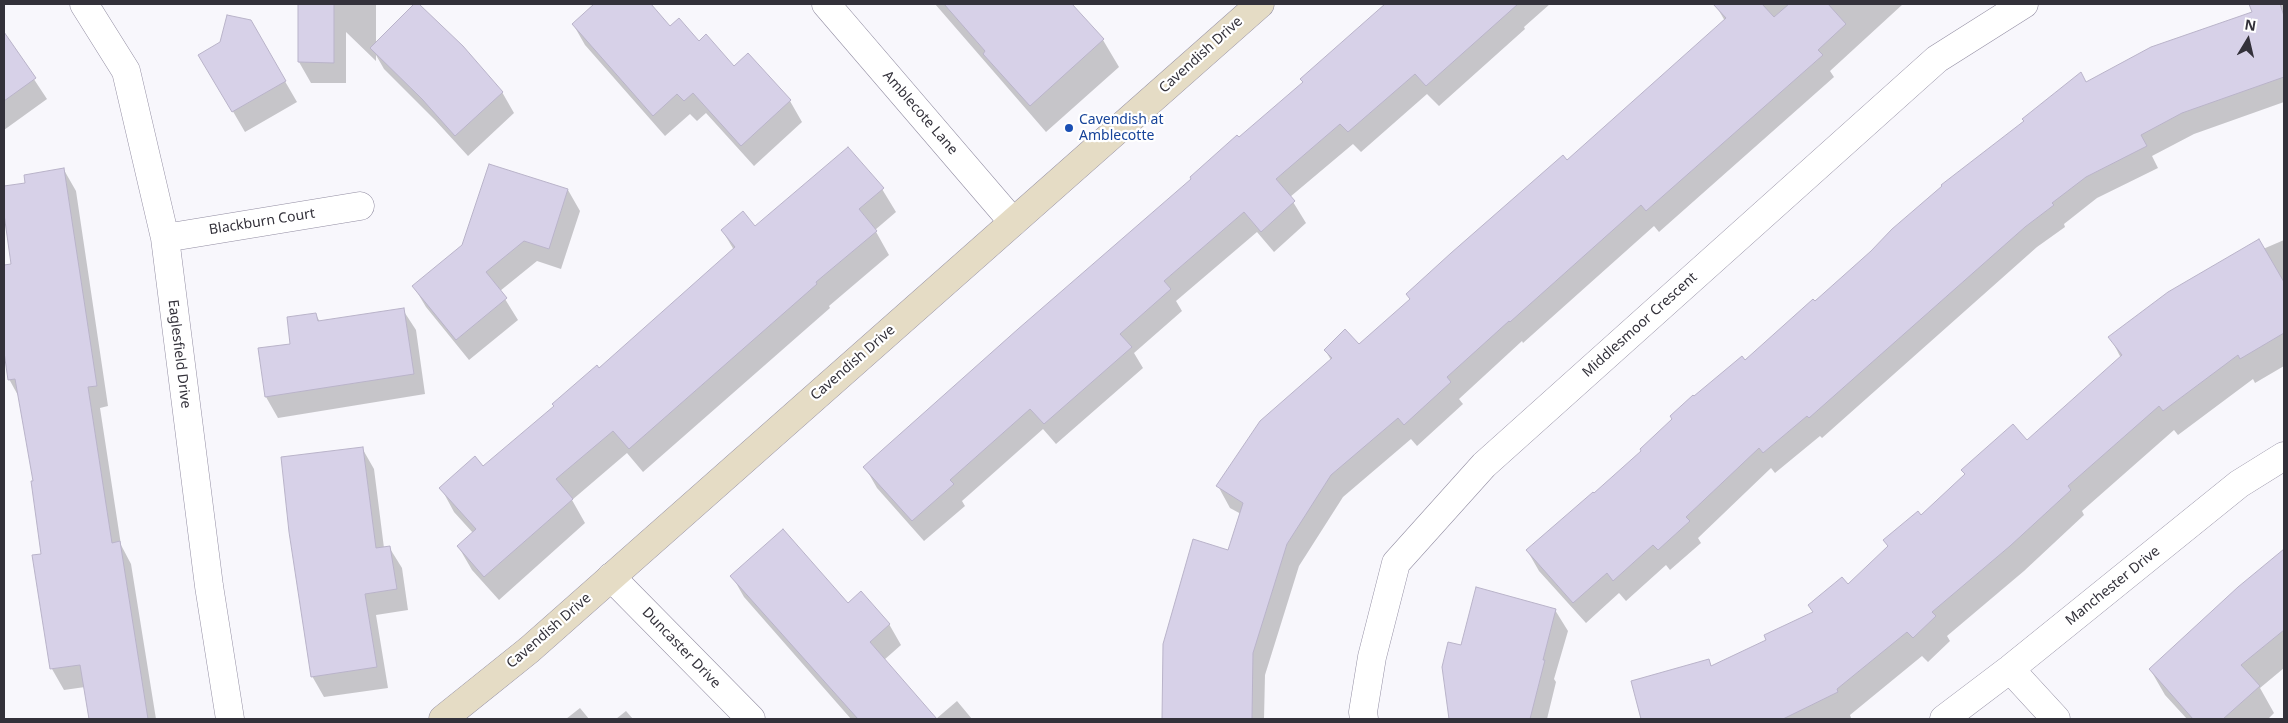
<!DOCTYPE html>
<html>
<head>
<meta charset="utf-8">
<style>
  body { margin:0 }
  #map { position:relative; width:2288px; height:723px; overflow:hidden; background:#f8f7fc; font-family:"Noto Sans",sans-serif }
  canvas { display:block }
  .frame { position:absolute; inset:0; border:5px solid #33313a; pointer-events:none }
  .north { position:absolute; left:2223px; top:15px; width:50px; height:50px; -webkit-text-stroke:4px #fff; paint-order:stroke; rotate:9deg; font-size:14px; font-weight:700; line-height:20px; text-align:center; color:#33313a }
  .north::after { content:''; display:block; margin:auto; width:18px; height:22px; background:#33313a; clip-path:polygon(50% 0,100% 100%,50% 72%,0 100%) }
</style>
</head>
<body>
<div id="map">
<canvas width="2288" height="723"></canvas>
<div class="frame"></div>
<div class="north">N</div>
</div>
<script>
const ctx = document.querySelector('canvas').getContext('2d');
ctx.lineJoin = 'round';
function fillPath(path, color) { ctx.fillStyle = color; ctx.fill(path, 'evenodd'); }
const shape = rows => new Path2D(rows.map(r => 'M' + r).join(''));
function trace(path, color, width, dash) { ctx.strokeStyle = color; ctx.lineWidth = width; ctx.lineCap = dash ? 'butt' : 'round'; ctx.setLineDash(dash || []); ctx.stroke(path); }
function drawText(font, color, halo, rows, align = 'center') {
  ctx.font = font + ' "Noto Sans",sans-serif'; ctx.lineWidth = 4.5; ctx.setLineDash([]); ctx.textBaseline = 'middle'; ctx.strokeStyle = halo; ctx.fillStyle = color; for (const [text, x, y, turn = 0] of rows) {
    ctx.save(); ctx.translate(x, y); ctx.rotate((+turn || 0) * Math.PI / 180); ctx.textAlign = isNaN(turn) ? turn : align; if (halo) ctx.strokeText(text, 0, 0); ctx.fillText(text, 0, 0); ctx.restore();
  }
}
const shadow = shape([
  [300,4,376,4,376,44,418,4,462,47,502,92,514,113,468,156,435,120,384,69,376,55,376,61,346,32,346,83,311,83,299,62],
  [596,4,649,4,670,28,699,42,734,68,748,55,790,101,802,122,754,166,706,113,697,121,690,114,665,136,585,45,573,24],
  [935,4,1050,4,1054,8,1059,4,1071,4,1103,40,1119,67,1046,132],
  [1387,4,1550,4,1524,27,1525,29,1439,106,1427,94,1361,152,1353,144,1290,197,1306,223,1274,252,1257,232,1176,301,1182,311,1134,353,1143,368,1056,444,1043,429,962,501,965,506,924,541,877,488,865,467,1304,83,1302,79],
  [1715,4,1903,4,1830,71,1834,77,1659,232,1654,226,1523,343,1522,341,1459,399,1463,404,1417,446,1411,439,1343,497,1299,566,1265,675,1264,719,1163,719,1164,645,1229,552,1241,514,1230,508,1218,486,1331,360,1325,350,1359,346,1411,301,1407,294,1567,162,1725,21],
  [2284,4,2284,102,2194,134,2152,156,2158,168,2097,198,2064,224,2065,227,2037,247,1822,438,1820,436,1775,473,1771,468,1698,538,1701,543,1670,570,1666,565,1626,601,1619,593,1586,623,1539,571,1527,550,1594,495,1642,451,1694,398,1745,362,1815,303,2086,83,2253,13,2250,5],
  [250,21,297,102,245,132,200,55,221,43],
  [4,34,47,99,4,130],
  [64,170,76,191,108,406,100,408,121,545,131,564,156,719,90,719,85,687,64,690,52,669,43,555,34,482,20,399,9,379,4,343,4,266,13,265,4,205,4,188,26,184],
  [882,189,896,212,875,230,889,255,829,306,830,308,643,472,627,453,572,500,585,523,499,600,472,570,458,546,473,533,454,512,441,488,483,468,599,369,734,250,722,230,755,227],
  [568,190,580,211,561,269,537,261,500,291,518,320,469,360,426,307,414,287],
  [2284,240,2284,366,2255,383,2253,379,2178,435,2174,430,2082,511,2084,515,2024,571,1947,636,1950,641,1928,662,1922,656,1850,715,1851,718,1848,719,1642,719,1632,681,1709,661,1712,667,1768,640,1814,613,1848,586,1888,547,1885,541,1921,516,1966,476,1963,470,2027,441,2121,358,2110,337,2263,249],
  [403,310,416,330,425,394,278,418,266,397,292,345,316,315,320,322],
  [362,448,374,469,384,548,389,547,402,568,408,610,376,615,388,688,324,697,312,676],
  [2283,552,2284,668,2260,688,2274,713,2268,719,2187,719,2165,695,2150,669],
  [732,576,848,604,889,624,901,645,884,660,935,719,851,719,744,597],
  [1555,610,1568,631,1554,679,1556,682,1547,719,1450,719,1443,667,1462,646],
  [957,701,972,719,936,719],
  [580,708,589,719,566,719],
  [626,711,633,719,616,719]
]);
const building = shape([
  [298,4,334,4,334,63,298,62,298,4],
  [414,4,419,4,463,46,503,92,455,136,422,99,370,48,414,4],
  [594,4,651,4,670,26,679,18,699,41,706,34,734,66,748,53,791,100,741,146,693,93,684,101,677,94,653,116,572,24,594,4],
  [944,4,1072,4,1104,39,1030,106,983,54,985,51,944,4],
  [1385,4,1518,4,1426,86,1415,74,1348,132,1340,124,1276,179,1295,201,1261,232,1244,212,1164,281,1171,289,1120,334,1132,347,1044,424,1030,409,950,480,954,484,912,521,863,467,1018,329,1191,179,1190,177,1237,135,1239,137,1303,82,1300,79,1385,4],
  [1713,4,1762,4,1774,17,1789,4,1828,4,1846,24,1818,50,1823,55,1646,211,1641,205,1510,322,1509,321,1447,377,1451,382,1404,425,1398,418,1331,475,1287,544,1253,653,1252,719,1162,719,1163,644,1193,539,1228,550,1243,503,1216,486,1260,421,1332,358,1324,350,1345,329,1359,344,1410,299,1406,294,1451,253,1563,155,1567,160,1726,18,1713,4],
  [2249,4,2280,4,2284,16,2284,77,2182,113,2141,135,2147,146,2086,177,2052,203,2054,205,2025,227,1809,418,1807,416,1763,453,1759,448,1686,517,1690,521,1658,550,1653,545,1613,581,1607,573,1573,603,1526,550,1593,492,1594,493,1641,451,1640,449,1672,419,1670,416,1693,395,1694,396,1742,356,1745,360,1813,299,1815,301,1871,251,1892,229,1942,186,1941,185,2024,121,2022,119,2081,72,2086,82,2151,47,2252,12,2249,4],
  [227,15,251,20,286,81,232,112,198,55,220,42,227,15],
  [4,32,36,78,4,101,4,32],
  [848,147,884,188,859,209,877,231,816,282,817,284,629,449,613,431,556,479,573,499,484,577,457,546,476,529,439,488,475,456,483,466,554,406,552,404,597,365,599,368,735,247,721,230,743,211,755,226,848,147],
  [489,164,568,189,549,249,524,241,486,272,507,298,456,340,412,286,462,245,489,164],
  [64,168,97,386,88,387,112,543,120,541,148,719,89,719,80,665,50,669,32,555,41,554,31,481,33,481,15,379,8,380,4,352,4,265,11,264,4,214,4,186,25,183,24,175,64,168],
  [2259,239,2284,282,2284,333,2240,359,2238,355,2163,411,2159,406,2068,486,2071,490,2010,546,1932,612,1936,616,1913,638,1907,632,1837,689,1838,692,1783,719,1641,719,1631,681,1709,659,1711,666,1766,640,1764,635,1813,612,1808,605,1842,577,1848,584,1888,546,1883,540,1918,511,1921,515,1965,474,1961,470,2013,424,2027,440,2122,355,2108,337,2168,292,2259,239],
  [404,308,414,374,265,397,258,348,290,344,287,317,316,313,318,321,404,308],
  [363,447,376,548,390,546,397,589,365,594,377,667,311,677,289,532,281,457,363,447],
  [783,529,848,603,861,591,890,624,870,642,937,719,858,719,730,576,783,529],
  [2284,549,2284,630,2241,665,2260,686,2223,719,2193,719,2149,669,2238,587,2284,549],
  [1476,587,1556,609,1543,660,1545,660,1530,719,1449,719,1442,667,1448,642,1461,645,1476,587]
]);
const street = shape([
  [84,4,126,71,165,238,209,586,230,719],
  [826,4,1013,222],
  [165,238,360,206],
  [611,577,751,719],
  [2010,669,2056,719],
  [1364,719,1363,712,1372,657,1396,563,1484,465,1937,59,2024,4],
  [1944,719,2010,669,2239,484,2284,456]
]);
const secondary = shape([
  [443,719,529,650,1260,4]
]);
const markers = [
  [1069,128,5,"#1a4fb4"]
];
const streetNames = [
  ["Cavendish Drive",1201,55,-42],
  ["Amblecote Lane",920,113,49],
  ["Blackburn Court",262,222,-9],
  ["Middlesmoor Crescent",1640,325,-42],
  ["Eaglesfield Drive",179,354,83],
  ["Cavendish Drive",853,363,-41],
  ["Manchester Drive",2113,586,-39],
  ["Cavendish Drive",549,631,-41],
  ["Duncaster Drive",681,648,46]
];
const transitNames = [
  ["Cavendish at",1079,120],
  ["Amblecotte",1079,136]
];
fillPath(shadow, '#0003');
fillPath(building, '#d7d1e8');
trace(building, '#b9b3c9', 1);
trace(street, '#928da2', 29);
trace(secondary, '#928da2', 29);
trace(street, '#fff', 28);
trace(secondary, '#e5dcc5', 28);
for (const [x, y, r, color] of markers) { const dot = new Path2D(); dot.arc(x, y, r, 0, 2 * Math.PI); ctx.fillStyle = color; ctx.fill(dot); trace(dot, '#fff', 2); }
drawText('14px', '#33313a', '#fff', streetNames);
drawText('14px', '#164399', '#fff', transitNames, 'left');
</script>
</body>
</html>
